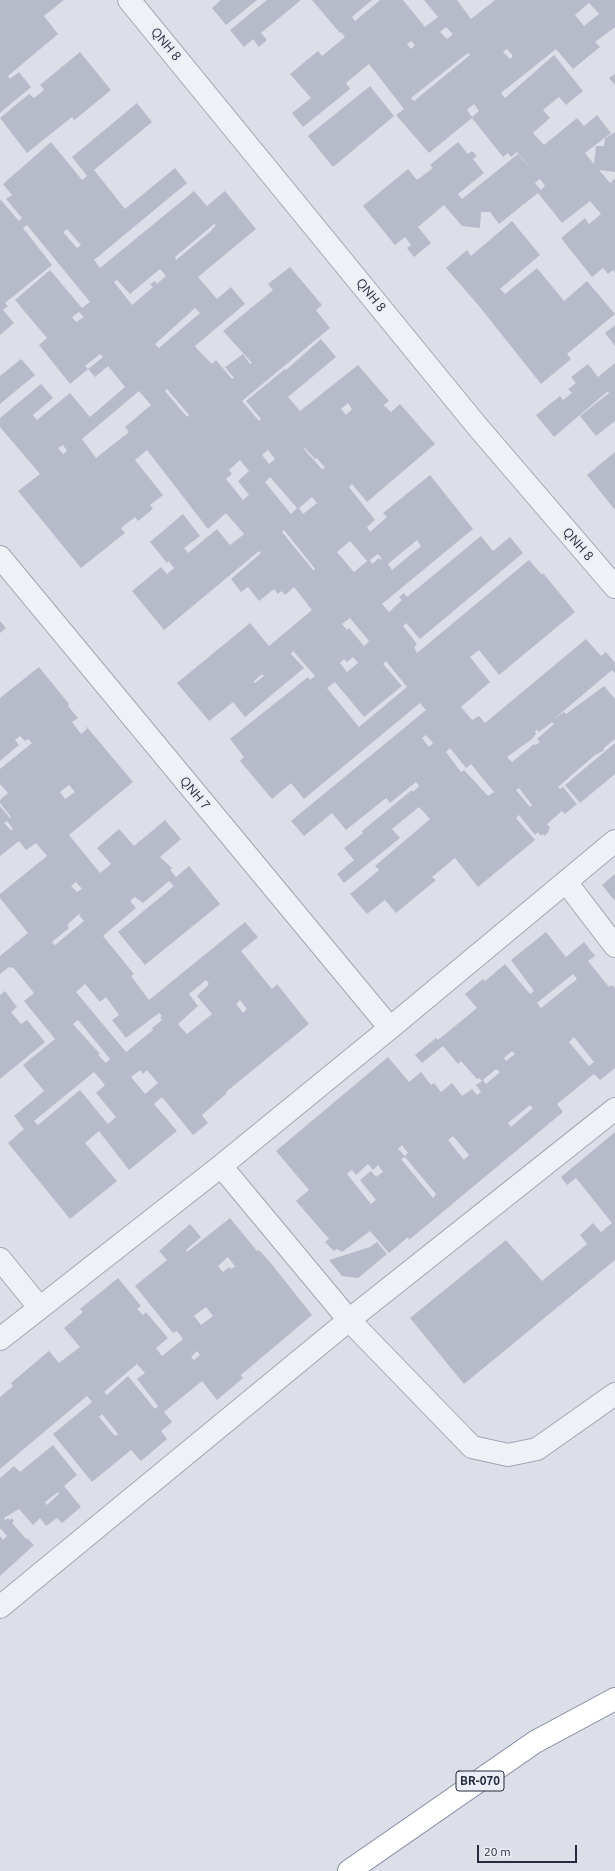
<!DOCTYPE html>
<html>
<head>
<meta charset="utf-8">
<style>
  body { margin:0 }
  #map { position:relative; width:615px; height:1871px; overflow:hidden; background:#dddfe8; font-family:Ubuntu,sans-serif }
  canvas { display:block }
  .scale { position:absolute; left:477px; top:1845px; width:100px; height:18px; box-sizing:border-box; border:2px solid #252a3f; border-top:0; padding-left:5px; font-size:12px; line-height:14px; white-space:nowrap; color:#252a3f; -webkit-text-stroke:3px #eceef5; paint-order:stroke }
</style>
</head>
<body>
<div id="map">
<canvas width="615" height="1871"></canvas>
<div class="scale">20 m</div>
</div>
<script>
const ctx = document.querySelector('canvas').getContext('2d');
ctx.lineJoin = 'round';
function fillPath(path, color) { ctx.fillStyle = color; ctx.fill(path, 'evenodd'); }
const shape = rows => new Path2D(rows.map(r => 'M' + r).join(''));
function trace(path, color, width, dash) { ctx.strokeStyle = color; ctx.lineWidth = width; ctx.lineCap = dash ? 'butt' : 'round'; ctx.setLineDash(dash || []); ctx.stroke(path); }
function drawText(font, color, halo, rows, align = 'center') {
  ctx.font = font + ' Ubuntu,sans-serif'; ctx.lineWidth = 4; ctx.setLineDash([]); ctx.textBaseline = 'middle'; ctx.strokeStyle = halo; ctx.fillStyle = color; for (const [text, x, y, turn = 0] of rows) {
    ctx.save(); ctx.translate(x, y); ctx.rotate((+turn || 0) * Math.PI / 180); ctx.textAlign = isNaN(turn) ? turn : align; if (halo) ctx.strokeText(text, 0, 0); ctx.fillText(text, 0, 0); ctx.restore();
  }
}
const building = shape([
  [0,0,64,0,44,16,58,34,8,76,10,79,19,72,31,87,0,113],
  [221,0,257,0,226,25,212,8],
  [267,0,301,0,261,33,267,40,259,47,253,39,244,47,230,30],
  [312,0,372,0,352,17,355,21,380,0,403,0,425,27,438,17,424,0,457,0,471,19,495,0,615,0,615,27,595,42,600,47,573,69,556,49,501,93,505,98,554,55,583,91,566,105,559,97,543,110,550,118,533,133,544,145,577,118,584,126,597,115,611,133,585,153,594,164,596,146,604,146,605,138,615,132,615,172,599,170,610,183,615,178,615,273,613,270,608,274,603,268,592,277,561,238,585,218,589,224,601,214,590,201,562,223,538,193,499,224,490,212,481,212,480,228,462,226,444,205,418,227,431,243,414,257,407,248,411,245,405,237,395,245,363,206,408,169,417,180,433,168,430,165,458,142,468,154,472,151,477,156,473,159,484,173,458,194,462,199,518,154,536,174,517,152,511,157,508,153,503,157,472,118,429,153,396,115,404,109,369,64,346,83,350,89,303,127,292,113,311,98,290,74,318,51,322,56,345,37,341,32,340,33],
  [589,3,599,14,584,26,575,15],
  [446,27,453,34,447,39,440,32],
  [411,41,415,45,411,49,407,44],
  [507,49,513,56,510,59,503,52],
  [468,53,470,55,414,101,411,98],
  [474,104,479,111,472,117,467,110],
  [540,179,545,186,541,190,535,183],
  [80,52,111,90,77,118,74,120,72,117,27,153,0,118,29,94,34,98,44,90,40,85],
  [615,74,615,85,609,78],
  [370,86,394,116,333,167,308,136],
  [137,103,152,122,94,170,125,209,175,168,187,183,94,260,100,268,194,191,207,206,225,191,256,229,198,277,217,299,231,287,245,304,195,346,198,350,212,364,216,360,232,379,234,378,225,367,228,365,243,354,250,364,252,363,223,331,273,290,268,284,290,267,322,305,316,310,330,328,242,401,259,421,261,419,246,401,285,369,286,370,321,339,336,357,288,397,300,411,358,365,389,401,384,405,384,407,385,406,391,412,400,404,435,444,367,502,352,484,349,487,375,520,367,527,370,532,387,517,383,513,430,475,473,529,382,604,389,612,402,600,399,597,404,593,407,597,481,536,493,551,510,537,523,553,420,639,406,623,403,626,417,644,414,647,417,653,529,560,542,575,543,573,575,612,499,675,479,650,470,657,490,682,461,707,472,720,479,716,485,723,586,639,601,656,606,652,615,663,615,672,614,673,612,670,554,719,564,712,566,714,604,686,615,699,615,739,603,749,605,750,595,755,558,787,560,789,563,787,577,804,565,814,562,811,547,824,550,828,548,830,549,831,545,836,543,834,541,836,538,832,535,835,519,815,516,818,535,840,478,887,455,858,432,877,436,880,396,913,385,900,367,914,350,894,379,870,375,866,430,819,419,807,392,829,400,838,344,883,337,874,354,860,344,848,363,833,362,831,412,790,413,792,419,786,416,782,390,803,386,798,346,830,332,813,304,836,291,821,426,710,420,703,304,799,291,783,272,799,240,761,244,757,230,739,308,677,310,680,315,676,293,651,291,654,304,668,245,717,233,702,209,721,177,683,250,623,269,646,312,610,294,587,285,595,281,591,278,594,274,589,259,601,248,587,241,592,231,579,261,553,259,551,164,630,132,591,161,567,167,574,174,568,169,561,167,563,150,542,183,514,200,536,184,548,188,553,217,529,230,545,244,534,226,513,208,529,147,450,135,460,163,495,150,505,153,509,138,521,135,517,121,528,125,533,81,568,18,491,40,474,0,427,0,418,41,384,53,398,33,415,37,420,70,393,90,417,125,387,108,366,95,377,88,369,103,357,100,354,85,366,88,369,70,384,39,345,47,338,15,300,50,270,82,308,90,302,27,225,23,228,52,265,5,303,8,306,3,310,14,323,0,335,0,199,19,221,22,218,6,199,12,195,3,184,51,142,82,180,87,176,72,157],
  [214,224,216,225,211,231,176,260,175,257],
  [67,229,81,245,77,248,63,232],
  [160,269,166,276,157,284,155,281,150,284,153,287,132,305,114,282,117,280,130,294],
  [195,308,200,313,159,348,155,344],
  [79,312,84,317,76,322,72,317],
  [167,389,189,415,187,417,165,391],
  [139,391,151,405,125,427,129,432,96,458,82,439],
  [348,403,352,409,346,415,341,409],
  [63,445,67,451,63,454,58,448],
  [305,448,315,459,317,458,325,468,322,469,304,449],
  [268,450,275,459,269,464,262,455],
  [240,460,249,471,238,481,249,495,243,500,226,479,232,474,229,470],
  [270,477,297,508,291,514,265,482],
  [312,497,317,503,303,514,299,508],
  [284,530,315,569,314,571,282,532],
  [417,540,421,546,392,570,388,564],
  [350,541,367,561,354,572,337,552],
  [378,554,382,559,381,560,379,558,372,564,370,560],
  [350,618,369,641,364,646,349,628,347,630,342,624],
  [353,657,358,663,347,672,340,663,344,659,347,662],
  [386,661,407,687,359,727,327,688,335,682,364,717,402,686,383,664],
  [262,674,264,676,255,683,253,682],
  [552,722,554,724,537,739,540,742,535,745,534,744,512,762,507,757,532,739,536,734,535,731,537,730,539,732],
  [426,735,433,743,429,747,422,738],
  [450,748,466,768,471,764,494,792,488,796,464,770,461,772,446,752],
  [519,788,532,805,530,807,516,790],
  [512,221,540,255,500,289,505,294,537,268,564,301,587,281,615,314,567,354,571,359,541,384,479,306,446,268,467,250,471,256],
  [615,325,615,346,605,333],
  [21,359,35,375,0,404,0,376],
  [615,363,615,421,596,436,580,416,609,393,608,391,554,437,536,415,560,396,563,400,572,393,568,389,576,383,571,377,588,364,598,377],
  [615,452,615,510,587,475],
  [0,621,6,628,0,633],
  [39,667,69,704,68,706,78,718,72,722,81,734,87,729,86,726,133,782,69,835,100,873,111,864,97,848,119,829,134,846,165,820,181,839,160,857,172,868,170,870,176,877,189,866,220,904,145,965,118,932,174,886,169,881,143,903,135,897,130,901,136,908,103,936,134,974,131,976,149,1000,245,922,258,937,241,951,272,989,277,984,309,1024,226,1092,227,1093,202,1115,208,1123,193,1135,162,1097,154,1104,177,1131,129,1170,99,1131,85,1143,117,1181,70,1219,8,1143,24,1129,14,1116,44,1091,23,1065,55,1039,24,1001,34,993,13,967,11,968,9,967,0,974,0,956,28,933,0,898,0,894,47,856,36,843,26,850,19,841,0,856,0,806,10,818,11,817,0,803,0,800,8,793,0,784,0,769,32,743,28,739,25,741,20,736,15,740,19,745,0,761,0,698],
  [69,785,75,792,65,799,60,792],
  [7,821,13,829,11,830,4,823],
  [76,882,82,889,77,892,71,886],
  [80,913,81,914,79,915,84,921,55,945,52,942,69,928,67,925],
  [206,980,209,984,197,996,212,1014,187,1034,178,1024,198,1006,189,994],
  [85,984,100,1002,106,997,119,1015,112,1020,126,1038,159,1013,162,1016,160,1018,162,1020,152,1028,153,1030,126,1052,76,992],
  [240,1000,247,1009,243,1013,236,1004],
  [78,1020,110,1059,106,1063,98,1055,100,1054,73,1024],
  [140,1070,143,1074,147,1070,158,1083,145,1094,131,1077],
  [94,1072,105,1085,96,1093,116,1117,108,1124,80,1090,38,1125,34,1121],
  [615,743,615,774,580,803,565,785],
  [615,874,615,901,602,885],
  [546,932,566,957,584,942,595,956,588,961,609,987,612,985,615,988,615,1068,600,1080,594,1074,557,1104,563,1112,409,1240,408,1237,389,1253,370,1231,342,1252,337,1249,334,1251,325,1242,329,1239,296,1201,309,1190,276,1151,388,1057,409,1082,421,1072,431,1085,434,1083,441,1092,452,1083,462,1096,472,1089,477,1095,481,1092,476,1085,482,1081,479,1078,477,1079,461,1061,458,1064,443,1046,422,1063,415,1055,436,1038,438,1040,477,1008,465,994,483,979,485,981,505,964,530,994,534,991,511,960],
  [573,974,577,979,541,1008,537,1003],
  [574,1037,594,1062,589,1066,569,1042],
  [512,1051,515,1054,506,1061,504,1058],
  [496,1069,500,1072,486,1084,483,1080],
  [530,1105,533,1108,511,1127,508,1123],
  [453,1136,469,1155,464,1160,448,1140],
  [402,1145,408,1153,405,1156,398,1149],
  [405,1157,436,1194,433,1198,401,1159],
  [368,1164,373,1170,378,1165,383,1172,376,1177,371,1171,360,1180,376,1200,371,1204,347,1174,352,1170,356,1175],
  [5,991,17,1007,11,1012,21,1024,27,1020,45,1042,0,1079,0,995],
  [615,1132,615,1260,464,1384,410,1318,506,1240,542,1281,587,1244,580,1235,593,1223,601,1232,612,1223,576,1178,567,1185,561,1177],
  [230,1218,257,1251,259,1250,270,1262,312,1315,241,1375,243,1378,217,1400,202,1381,164,1412,172,1422,161,1431,167,1439,141,1461,131,1450,92,1482,53,1434,92,1402,87,1396,0,1469,0,1397,13,1386,11,1383,49,1351,59,1363,80,1347,64,1328,83,1312,80,1309,118,1278,141,1306,137,1309,143,1315,146,1312,168,1338,156,1348,162,1356,183,1339,177,1331,173,1333,135,1286,167,1260,159,1251,190,1224,201,1237,186,1250,187,1252],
  [228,1257,236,1268,234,1267,231,1269,229,1267,223,1272,218,1266],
  [206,1307,213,1316,201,1325,194,1316],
  [197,1351,200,1355,194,1360,191,1357],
  [137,1364,145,1373,137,1379,158,1406,155,1409,128,1376,107,1395,104,1392],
  [102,1414,118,1434,115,1436,99,1417],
  [377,1242,387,1254,358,1278,342,1276,329,1260,370,1247],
  [53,1445,77,1475,64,1486,81,1507,62,1523,57,1518,46,1526,40,1518,33,1525,19,1509,4,1518,6,1520,8,1518,10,1520,12,1518,14,1521,12,1523,26,1539,27,1538,34,1545,0,1576,0,1536,3,1540,7,1536,0,1528,0,1478,14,1466,20,1472],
  [58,1492,59,1494,47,1505,45,1502]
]);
const street = shape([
  [129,0,477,426,615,587],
  [0,557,390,1028],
  [566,882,615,946],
  [221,1166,349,1320,472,1447,508,1455,537,1449,615,1394],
  [0,1259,39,1307],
  [0,1339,221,1166,390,1028,615,841],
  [0,1607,349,1320,615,1109]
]);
const highway = shape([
  [349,1871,535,1742,615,1699]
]);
const shields = [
  [480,1781,48]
];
const shieldNames = [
  ["BR-070",480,1781]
];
const streetNames = [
  ["QNH 8",166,44,50],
  ["QNH 8",371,295,51],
  ["QNH 8",578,544,49],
  ["QNH 7",195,793,50]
];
fillPath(building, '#b7bac8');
trace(street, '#a2a5b2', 24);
trace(highway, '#838a9f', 24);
trace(street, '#f0f1f6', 22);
trace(highway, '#fff', 22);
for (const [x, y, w] of shields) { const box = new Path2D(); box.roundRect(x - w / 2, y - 10, w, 20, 3); ctx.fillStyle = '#eceef5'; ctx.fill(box); trace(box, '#252a3f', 1); }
drawText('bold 12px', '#252a3f', null, shieldNames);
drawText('13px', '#252a3f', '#eceef5', streetNames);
</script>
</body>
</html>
